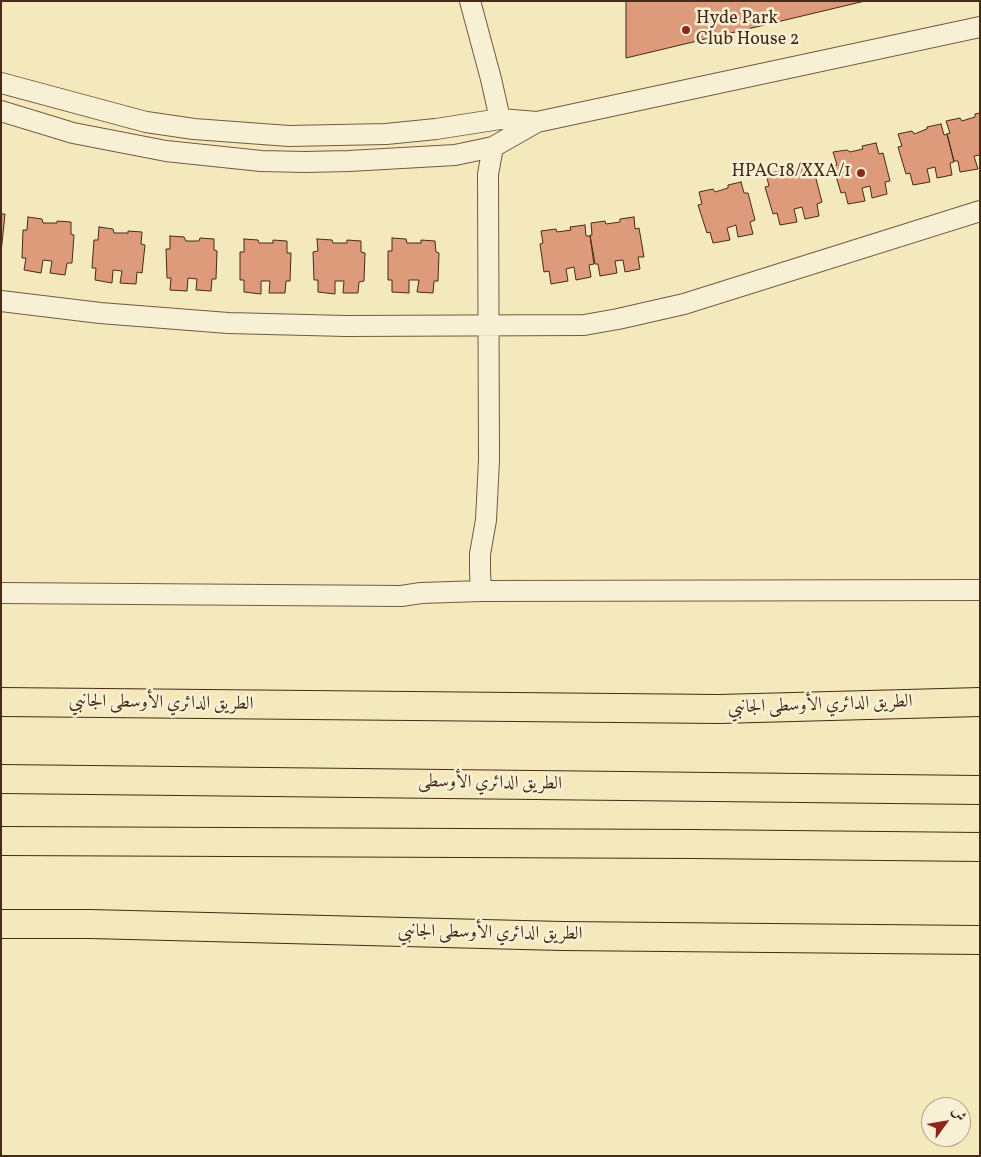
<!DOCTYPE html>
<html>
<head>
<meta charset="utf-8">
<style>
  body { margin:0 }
  #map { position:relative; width:981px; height:1157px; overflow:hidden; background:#f4e8bd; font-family:Vollkorn,Amiri,serif }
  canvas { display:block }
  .frame { position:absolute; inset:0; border:2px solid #472a18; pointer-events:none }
  .north { position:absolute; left:921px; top:1097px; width:50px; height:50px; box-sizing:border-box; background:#f8f0d4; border:1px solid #b1a189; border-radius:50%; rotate:58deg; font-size:14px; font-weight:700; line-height:20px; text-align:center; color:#472a18 }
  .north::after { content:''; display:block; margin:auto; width:18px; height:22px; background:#8f2418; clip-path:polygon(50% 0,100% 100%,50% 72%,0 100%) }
</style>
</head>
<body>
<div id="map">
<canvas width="981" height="1157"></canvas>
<div class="frame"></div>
<div class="north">ش</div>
</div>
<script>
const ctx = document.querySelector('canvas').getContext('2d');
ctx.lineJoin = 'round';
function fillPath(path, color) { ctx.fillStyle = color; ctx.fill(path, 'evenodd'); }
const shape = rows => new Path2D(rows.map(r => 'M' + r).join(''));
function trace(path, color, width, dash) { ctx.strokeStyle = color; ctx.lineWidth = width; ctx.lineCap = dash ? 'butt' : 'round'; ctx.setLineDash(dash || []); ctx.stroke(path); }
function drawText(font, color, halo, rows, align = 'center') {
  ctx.font = font + ' Vollkorn,Amiri,serif'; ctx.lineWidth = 5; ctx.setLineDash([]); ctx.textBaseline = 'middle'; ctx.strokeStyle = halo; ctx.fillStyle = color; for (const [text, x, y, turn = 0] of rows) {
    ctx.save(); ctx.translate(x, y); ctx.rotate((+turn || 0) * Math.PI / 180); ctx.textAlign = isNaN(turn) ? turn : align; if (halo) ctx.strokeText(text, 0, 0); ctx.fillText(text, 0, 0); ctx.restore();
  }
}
const building = shape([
  [626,1,865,1,626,58,626,1],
  [980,113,980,155,974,156,978,169,960,172,958,161,954,161,947,134,950,133,946,121,960,118,962,121,975,117,975,114,980,113],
  [941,124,944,135,947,134,954,162,950,163,952,175,937,178,935,167,927,169,930,182,913,185,910,173,906,174,898,147,902,146,898,134,912,131,914,134,927,129,927,127,941,124],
  [876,143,879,154,883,153,890,181,885,182,887,194,872,198,870,186,862,188,865,201,848,204,845,192,841,193,833,166,837,165,833,152,847,150,850,152,863,149,862,146,876,143],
  [808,164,812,175,815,175,822,202,817,204,819,216,805,219,802,207,794,209,797,222,780,225,777,213,773,214,765,187,769,186,766,174,780,171,782,174,795,170,795,167,808,164],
  [741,182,744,193,748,193,755,220,750,222,753,234,738,237,736,225,727,228,730,240,713,243,710,232,707,233,698,205,702,204,699,192,713,189,715,192,728,188,728,185,741,182],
  [1,214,5,214,1,253,1,214],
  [28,217,42,219,43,223,57,223,57,221,71,222,71,234,74,235,72,263,67,263,65,275,50,273,52,261,43,260,41,273,24,270,26,258,22,258,23,230,27,230,28,217],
  [634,217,635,229,639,228,644,257,638,257,640,269,625,272,623,260,615,261,617,273,600,276,598,264,595,264,590,235,592,235,591,223,605,221,606,224,620,222,620,219,634,217],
  [585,225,586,236,590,236,594,264,589,265,591,277,576,280,574,267,566,269,568,281,551,284,549,271,544,272,540,244,543,243,541,231,556,229,557,232,571,230,570,227,585,225],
  [99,227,113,229,114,233,128,233,128,231,142,232,141,244,145,245,142,273,137,272,136,284,120,283,122,271,113,270,112,283,95,280,96,268,92,268,94,240,98,240,99,227],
  [170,236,184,237,186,241,199,241,200,238,214,239,214,250,217,251,216,279,212,279,211,291,196,290,197,279,188,278,187,291,170,290,171,278,167,278,166,249,170,249,170,236],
  [392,238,406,239,407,243,421,243,421,240,435,241,436,252,439,253,438,281,434,281,433,293,417,292,419,280,409,280,409,293,392,292,392,280,388,280,388,251,392,251,392,238],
  [244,239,258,240,259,243,273,243,273,240,287,241,287,253,291,253,290,281,286,281,285,293,269,293,270,281,261,281,261,294,244,292,244,280,240,280,240,252,244,252,244,239],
  [317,239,332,240,333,243,347,243,347,240,361,241,361,252,365,253,364,281,359,282,358,293,343,293,344,281,335,281,335,294,318,292,318,280,314,280,313,252,318,251,317,239]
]);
const minor = shape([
  [470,1,491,79,500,119],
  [1,83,146,122,194,129,289,136,386,134,436,129,500,119,537,122,980,27],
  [1,111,73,133,166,151,261,161,305,162,349,161,455,155,493,147,537,122],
  [1,301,100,313,228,323,346,326,584,325,618,319,684,304,980,211],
  [481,591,980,590],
  [1,593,401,596,421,593,481,591,480,572,480,554,486,520,489,460,488,174,493,147]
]);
const trunk = shape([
  [1,702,719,709,980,702],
  [1,924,90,924,562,936,980,940]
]);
const motorway = shape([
  [1,779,980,790],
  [1,841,694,844,980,847]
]);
const markers = [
  [686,30,5,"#8f2418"],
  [861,173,5,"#8f2418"]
];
const poiNames = [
  ["Hyde Park",696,20],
  ["Club House 2",696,41],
  ["HPAC18/XXA/1",851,173,"right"]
];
const streetNames = [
  ["الطريق الدائري الأوسطى الجانبي",161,704,1],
  ["الطريق الدائري الأوسطى الجانبي",820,706,-2],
  ["الطريق الدائري الأوسطى",490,784,1],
  ["الطريق الدائري الأوسطى الجانبي",490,934,1]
];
fillPath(building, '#dd9b7c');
trace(building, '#472a18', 1);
trace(minor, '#725a41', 22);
trace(trunk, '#472a18', 30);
trace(motorway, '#472a18', 30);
trace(minor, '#f8f0d4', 20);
trace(trunk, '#f4e8bd', 28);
trace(motorway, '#f4e8bd', 28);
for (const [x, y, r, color] of markers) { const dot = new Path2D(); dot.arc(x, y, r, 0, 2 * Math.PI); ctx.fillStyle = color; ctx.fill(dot); trace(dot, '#f8f0d4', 2); }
drawText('18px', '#472a18', '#f8f0d4', poiNames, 'left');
drawText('18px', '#472a18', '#f8f0d4', streetNames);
</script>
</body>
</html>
